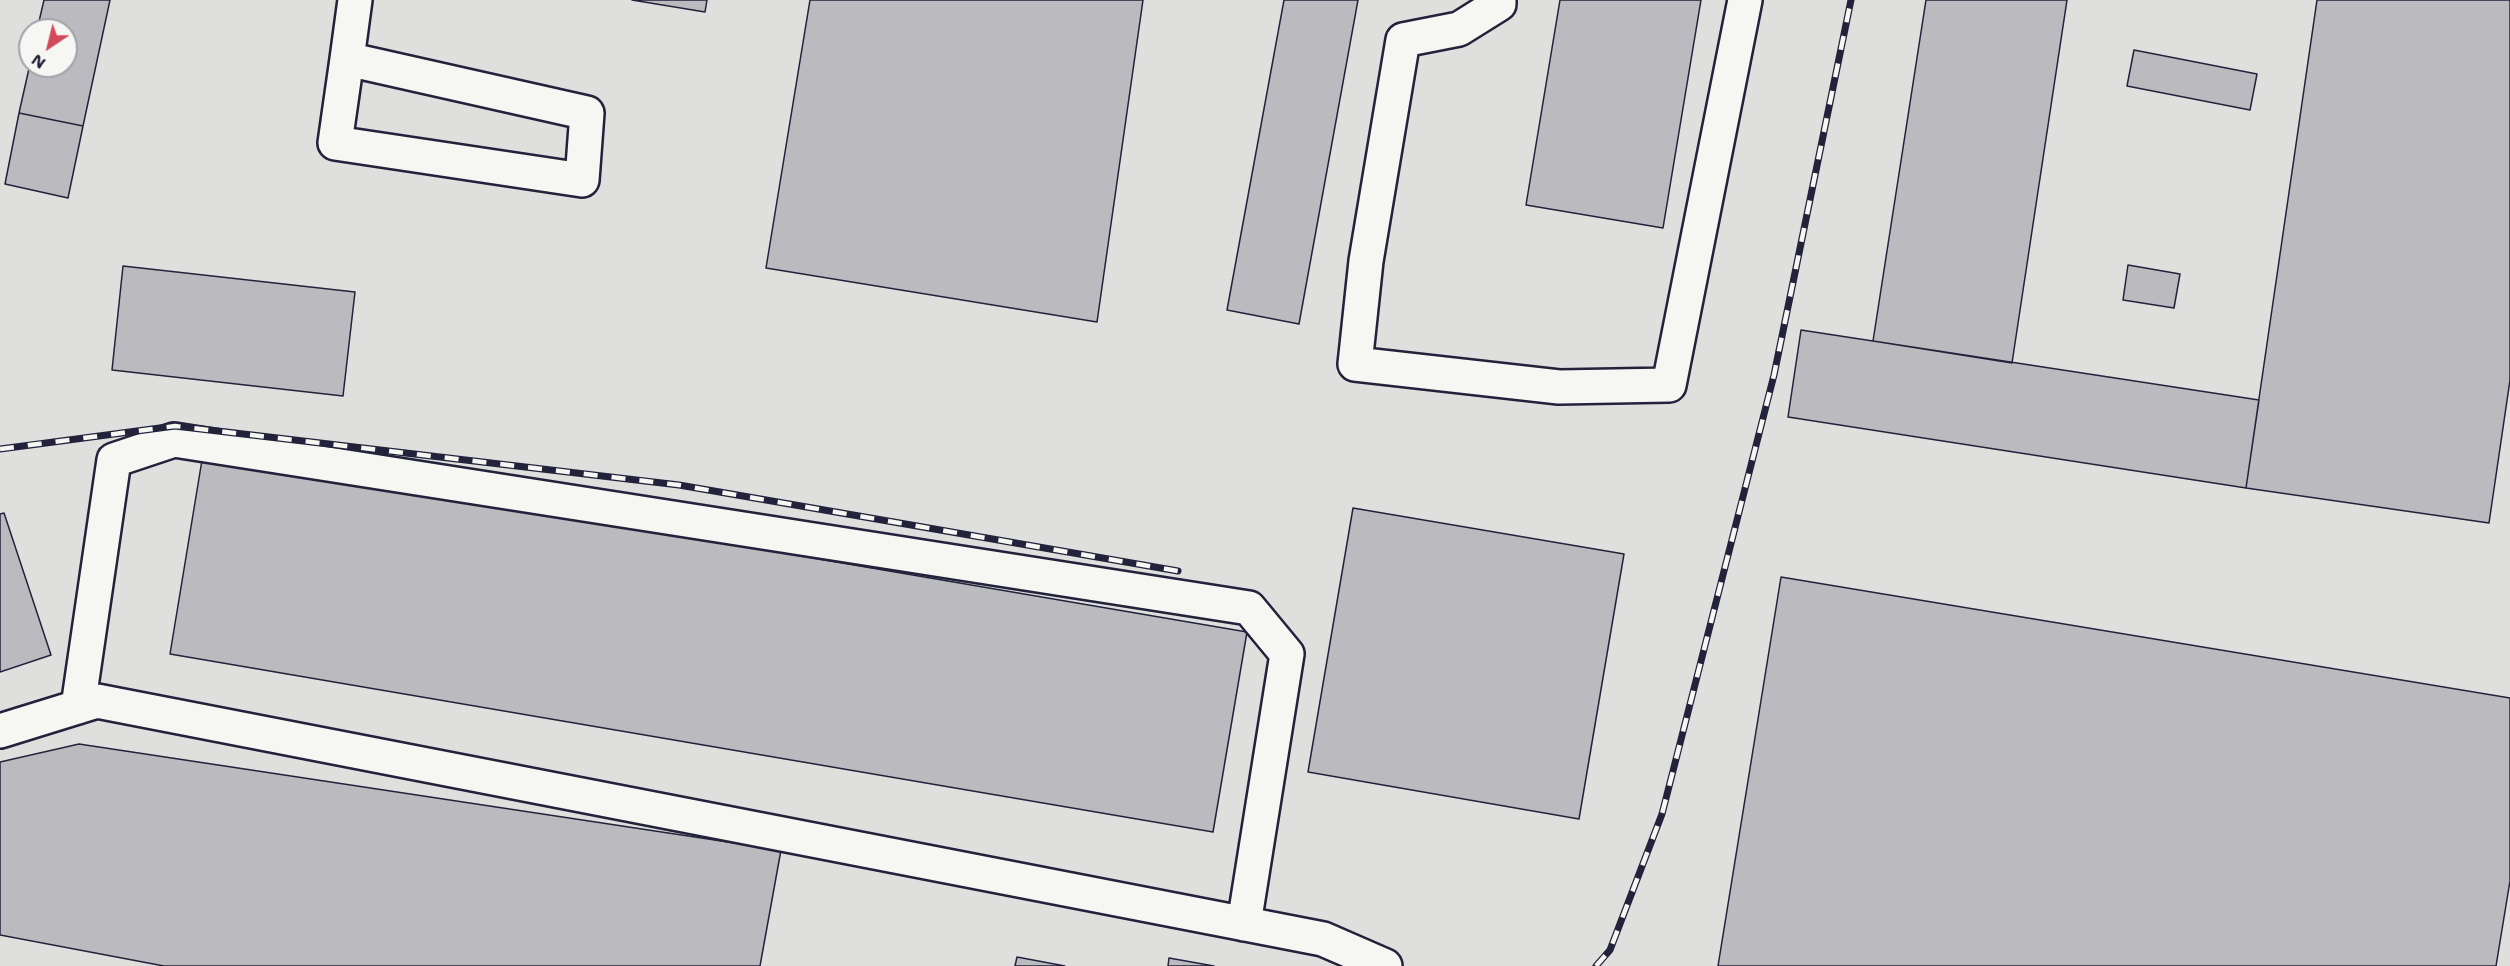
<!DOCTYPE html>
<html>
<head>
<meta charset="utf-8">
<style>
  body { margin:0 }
  #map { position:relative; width:2510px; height:966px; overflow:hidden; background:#eeeeeb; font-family:"Shantell Sans",sans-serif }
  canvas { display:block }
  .north { position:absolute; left:18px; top:18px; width:60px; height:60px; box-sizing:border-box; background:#f6f6f2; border:2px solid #a1a1a9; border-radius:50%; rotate:215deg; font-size:16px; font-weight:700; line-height:24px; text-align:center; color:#22223b }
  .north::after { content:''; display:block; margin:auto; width:21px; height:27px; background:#d1495b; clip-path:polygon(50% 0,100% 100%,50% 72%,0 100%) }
</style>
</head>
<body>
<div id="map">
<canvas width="2510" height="966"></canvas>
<div class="north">N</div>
</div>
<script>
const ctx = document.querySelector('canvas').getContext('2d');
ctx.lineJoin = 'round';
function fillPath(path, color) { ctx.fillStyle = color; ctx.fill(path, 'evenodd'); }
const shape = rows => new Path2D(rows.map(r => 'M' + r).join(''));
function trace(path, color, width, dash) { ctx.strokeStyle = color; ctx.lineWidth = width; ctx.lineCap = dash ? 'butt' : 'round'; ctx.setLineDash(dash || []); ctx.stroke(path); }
const built = shape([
  [0,0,2510,0,2510,966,0,966],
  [30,30,66,30,66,66,30,66]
]);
const building = shape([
  [44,0,110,0,83,126,19,113,30,64,30,66,66,66,66,30,37,30,44,0],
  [632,0,707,0,705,12,632,0],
  [810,0,1143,0,1097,322,766,268,810,0],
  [1284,0,1358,0,1299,324,1227,310,1284,0],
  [1560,0,1701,0,1663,228,1526,205,1560,0],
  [1926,0,2067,0,2012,363,1873,341,1926,0],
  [2317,0,2510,0,2510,380,2489,523,2246,488,2317,0],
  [2134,50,2257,74,2250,110,2127,86,2134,50],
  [19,113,83,126,68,198,5,184,19,113],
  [2128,265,2180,274,2174,308,2123,300,2128,265],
  [123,266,355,292,343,396,112,370,123,266],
  [1801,330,2259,400,2246,488,1788,417,1801,330],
  [203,454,1247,632,1213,832,170,654,203,454],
  [1353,508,1624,554,1579,819,1308,772,1353,508],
  [4,513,51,655,0,672,0,514,4,513],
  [1781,577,2510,698,2510,881,2496,966,1718,966,1781,577],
  [79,744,781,850,760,966,164,966,0,935,0,762,79,744],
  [1017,957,1065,966,1015,966,1017,957],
  [1169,958,1214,966,1168,966,1169,958]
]);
const minor = shape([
  [1499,0,1499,4,1459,29,1403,40,1366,261,1355,364,1559,387,1669,385,1745,0],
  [347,59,587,113,582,180,335,143,347,59,355,0],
  [78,707,114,460,174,440,1249,608,1287,654,1244,924],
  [0,731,97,701,1323,939,1385,966]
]);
const rail = shape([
  [0,449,175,426,679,485,1178,571],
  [1596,966,1610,950,1662,814,1774,375,1851,0]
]);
fillPath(built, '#dfdfde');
fillPath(building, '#bbbbbf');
trace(building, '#22223b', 1.5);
trace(minor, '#22223b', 38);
trace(minor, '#f6f6f2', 33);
trace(rail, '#22223b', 7);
trace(rail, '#f6f6f2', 4.5, [14]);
</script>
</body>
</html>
